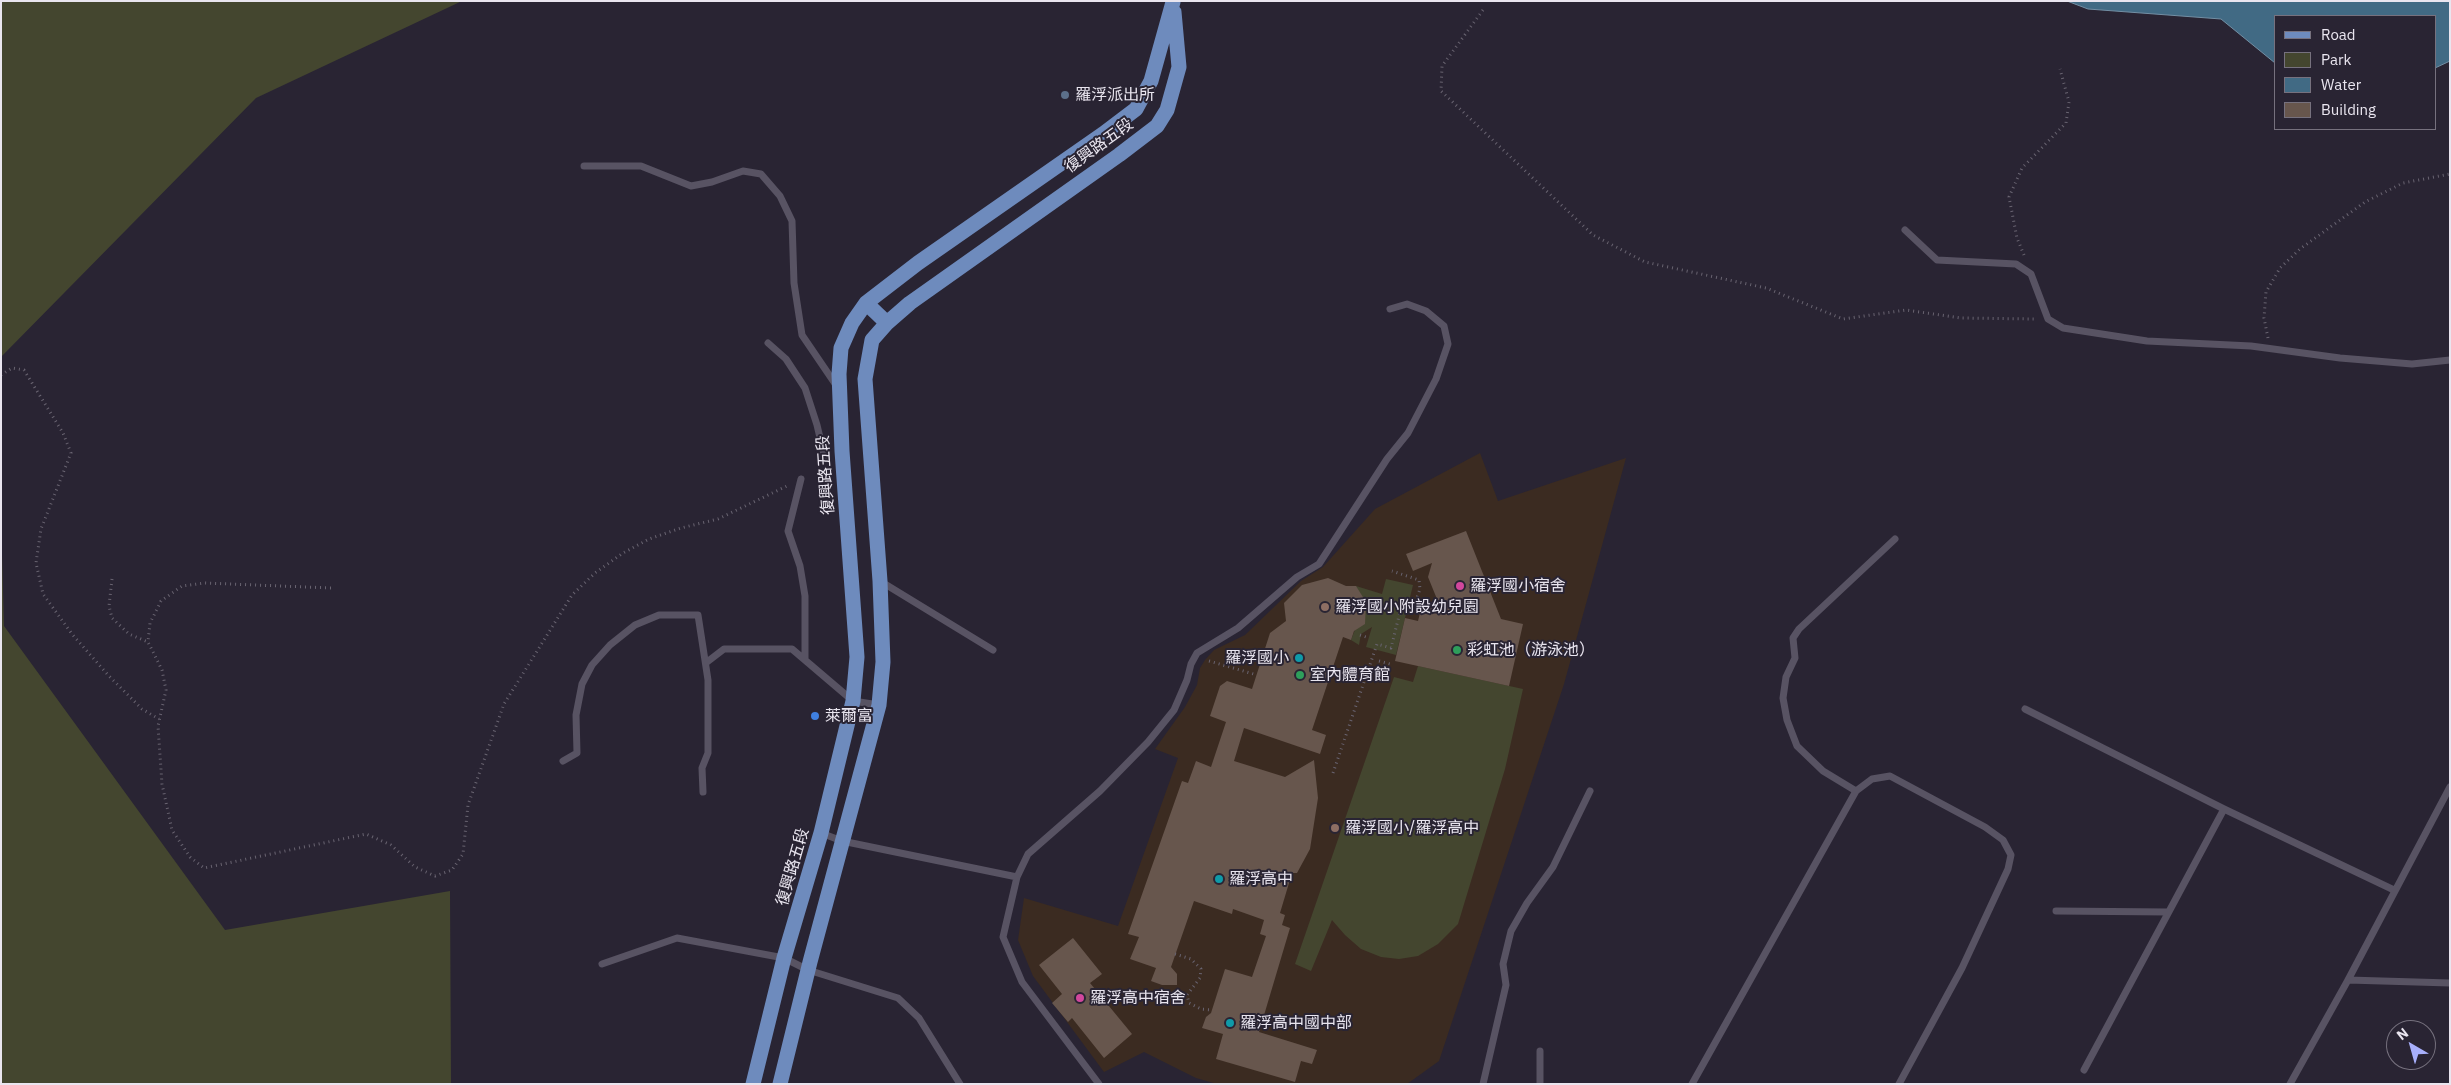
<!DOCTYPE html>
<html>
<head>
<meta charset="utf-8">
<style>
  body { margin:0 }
  #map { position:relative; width:2451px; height:1085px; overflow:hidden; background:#292433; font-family:"IBM Plex Sans",sans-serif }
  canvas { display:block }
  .frame { position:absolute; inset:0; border:2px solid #e9e5ef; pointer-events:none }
  .legend { position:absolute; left:2274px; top:15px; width:162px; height:115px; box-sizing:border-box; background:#292433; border:1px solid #76717e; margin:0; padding:6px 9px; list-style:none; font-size:15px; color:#e9e5ef }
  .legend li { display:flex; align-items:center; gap:10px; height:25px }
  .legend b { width:25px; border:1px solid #76717e }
  .north { position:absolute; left:2386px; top:1020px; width:50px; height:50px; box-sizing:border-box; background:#292433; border:1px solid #76717e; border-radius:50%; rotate:322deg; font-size:14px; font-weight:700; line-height:20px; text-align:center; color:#e9e5ef }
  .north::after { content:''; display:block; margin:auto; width:18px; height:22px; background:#a8b0fc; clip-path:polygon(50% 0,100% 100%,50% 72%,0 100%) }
</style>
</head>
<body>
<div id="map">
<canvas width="2451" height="1085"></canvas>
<div class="frame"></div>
<ul class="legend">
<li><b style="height:6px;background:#6e8bbd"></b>Road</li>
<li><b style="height:14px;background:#44462f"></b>Park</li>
<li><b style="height:14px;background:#416a84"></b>Water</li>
<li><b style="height:14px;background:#67564d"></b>Building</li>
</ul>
<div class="north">N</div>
</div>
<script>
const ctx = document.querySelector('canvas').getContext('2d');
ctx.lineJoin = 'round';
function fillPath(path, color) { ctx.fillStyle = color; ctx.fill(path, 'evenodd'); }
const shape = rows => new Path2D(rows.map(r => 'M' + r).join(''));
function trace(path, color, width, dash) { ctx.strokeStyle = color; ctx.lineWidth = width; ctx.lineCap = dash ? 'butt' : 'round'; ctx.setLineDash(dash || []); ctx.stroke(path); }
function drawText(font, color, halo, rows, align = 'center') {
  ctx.font = font + ' "IBM Plex Sans","Noto Sans TC",sans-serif'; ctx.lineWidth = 4; ctx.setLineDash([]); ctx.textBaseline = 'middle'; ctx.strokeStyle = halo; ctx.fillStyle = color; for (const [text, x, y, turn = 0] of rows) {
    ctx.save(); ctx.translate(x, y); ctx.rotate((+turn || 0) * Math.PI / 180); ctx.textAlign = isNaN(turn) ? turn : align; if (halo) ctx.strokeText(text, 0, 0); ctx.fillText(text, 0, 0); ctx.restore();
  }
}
const education = shape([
  [1480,453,1498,501,1626,458,1564,684,1439,1061,1407,1084,1217,1084,1196,1078,1144,1052,1104,1072,1033,976,1018,940,1024,898,1118,926,1178,758,1155,749,1185,707,1197,685,1200,668,1205,660,1214,650,1245,635,1301,581,1323,567,1375,509]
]);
const green = shape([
  [1,1,462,1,256,98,1,357],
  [1,518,4,626,225,930,450,891,451,1084,1,1084],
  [1386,579,1413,585,1396,655,1366,647,1372,627,1361,634,1359,645,1351,640,1366,601,1358,599,1356,586,1382,594],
  [1418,666,1523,689,1505,769,1458,924,1438,944,1418,956,1399,959,1381,957,1361,949,1345,935,1332,920,1311,971,1295,964,1394,677,1413,682]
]);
const water = shape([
  [2067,1,2450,1,2450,61,2435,68,2435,16,2275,16,2275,63,2221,19,2088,9,2067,1]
]);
const building = shape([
  [1466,531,1501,619,1523,624,1509,686,1395,661,1405,618,1418,621,1423,601,1439,604,1428,577,1432,563,1413,571,1406,554],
  [1328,578,1346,586,1356,586,1366,602,1365,624,1354,631,1351,640,1343,637,1312,730,1326,735,1320,754,1244,728,1234,761,1285,777,1314,760,1318,798,1310,849,1297,873,1292,873,1280,913,1285,915,1282,925,1290,928,1259,1032,1317,1050,1312,1064,1301,1061,1295,1082,1216,1059,1223,1034,1202,1028,1206,1017,1211,1013,1225,969,1252,977,1266,936,1260,934,1264,920,1233,909,1232,914,1194,901,1171,967,1177,974,1177,985,1162,985,1151,981,1156,968,1130,959,1139,937,1128,934,1182,781,1188,783,1196,761,1211,767,1226,722,1210,716,1220,686,1227,681,1252,689,1270,633,1286,621,1284,603,1302,585],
  [1073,938,1102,974,1090,983,1132,1034,1104,1058,1072,1018,1068,1022,1052,1003,1062,994,1039,965]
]);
const path = shape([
  [1483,10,1442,66,1441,91,1593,235,1645,262,1766,288,1843,319,1906,310,1961,318,2035,319],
  [2024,255,2017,238,2009,197,2022,168,2066,123,2069,102,2060,69],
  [2268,338,2264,318,2266,292,2280,268,2300,249,2365,202,2403,183,2450,174],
  [1,375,12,368,24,370,63,433,71,453,41,529,36,563,43,594,72,634,109,676,142,709,159,719],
  [112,579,109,606,112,618,129,634,148,642],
  [331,588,205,583,182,586,161,601,150,623,148,642,162,670,166,690,158,726,162,784,172,830,190,857,204,868,366,834,391,845,415,867,435,876,452,870,463,854,468,805,504,704,572,595,595,573,623,553,649,539,681,528,718,519,787,486],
  [1360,635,1369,638],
  [1209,661,1257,675],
  [1379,661,1390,664],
  [1333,773,1377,644,1391,648,1401,608,1412,612,1420,589,1419,580,1392,571],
  [1175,954,1191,959,1201,969,1200,978,1187,995,1189,1003,1201,1009,1212,1010]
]);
const lane = shape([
  [584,166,641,166,691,186,712,182,743,171,761,174,780,196,792,221,794,283,802,335,836,385],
  [1905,230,1937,260,2016,264,2031,274,2048,319,2063,328,2147,341,2251,346,2340,358,2412,364,2450,360],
  [768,343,786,359,805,388,817,425,825,459],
  [801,479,788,531,800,566,805,596,805,658],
  [880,581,993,650],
  [707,662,724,649,792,649,853,701,879,705],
  [2025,709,2224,809,2394,890],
  [563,761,577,753,576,715,582,684,592,665,610,645,635,625,659,615,698,615,708,680,708,753,702,768,703,792],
  [1856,791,1823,771,1797,746,1787,720,1783,698,1786,677,1795,658,1793,638,1799,629,1895,539],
  [821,833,842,841,1017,877],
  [2056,911,2168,912],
  [602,964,677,938,784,958,808,970,898,998,919,1018,960,1084],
  [2348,980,2450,983],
  [2084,1070,2224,809],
  [1099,1084,1022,982,1003,937,1017,877,1028,854,1100,791,1148,742,1174,710,1187,680,1191,664,1197,653,1238,628,1297,577,1319,564,1387,459,1408,433,1436,379,1448,344,1444,326,1426,311,1407,304,1390,309],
  [1483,1084,1506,985,1503,964,1511,931,1527,903,1553,867,1590,791],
  [1540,1084,1540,1051],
  [1692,1084,1856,791,1872,779,1890,776,1985,827,2003,840,2011,855,2008,869,1962,968,1899,1084],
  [2290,1084,2348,980,2450,787]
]);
const primary = shape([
  [866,303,887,323],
  [753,1084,784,958,821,833,853,701,857,657,842,451,839,374,841,348,852,323,866,303,918,263,1103,134,1136,109,1151,81,1173,2],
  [780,1084,810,962,879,705,883,662,880,581,865,379,872,340,887,323,910,303,1119,155,1157,126,1167,110,1179,67,1174,12]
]);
const markers = [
  [1065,95,5,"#5c6f8a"],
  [1460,586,5,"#d1479c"],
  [1325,607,5,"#8d6e63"],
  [1457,650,5,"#2e9e5b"],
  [1299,658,5,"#0f9aa8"],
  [1300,675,5,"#2e9e5b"],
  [815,716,5,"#3f7fe0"],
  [1335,828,5,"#8d6e63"],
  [1219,879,5,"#0f9aa8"],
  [1080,998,5,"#d1479c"],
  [1230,1023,5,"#0f9aa8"]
];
const poiNames = [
  ["羅浮派出所",1075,95],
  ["羅浮國小宿舍",1470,586],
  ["羅浮國小附設幼兒園",1335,607],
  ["彩虹池（游泳池）",1467,650],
  ["羅浮國小",1289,658,"right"],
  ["室內體育館",1310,675],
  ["萊爾富",825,716],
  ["羅浮國小/羅浮高中",1345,828],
  ["羅浮高中",1229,879],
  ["羅浮高中宿舍",1090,998],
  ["羅浮高中國中部",1240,1023]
];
const streetNames = [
  ["復興路五段",1099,146,-36],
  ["復興路五段",826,475,-94],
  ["復興路五段",793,867,-74]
];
fillPath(education, '#3b2b21');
fillPath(green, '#44462f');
fillPath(water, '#416a84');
trace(water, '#738fa4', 1);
fillPath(building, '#67564d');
trace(path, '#696471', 3, [1, 4]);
trace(lane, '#585363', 7);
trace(primary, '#6e8bbd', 15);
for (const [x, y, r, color] of markers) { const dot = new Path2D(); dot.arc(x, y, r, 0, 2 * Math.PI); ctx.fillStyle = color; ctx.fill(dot); trace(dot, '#292433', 2); }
drawText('16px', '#e9e5ef', '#292433', poiNames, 'left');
drawText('16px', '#e9e5ef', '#292433', streetNames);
</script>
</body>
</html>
